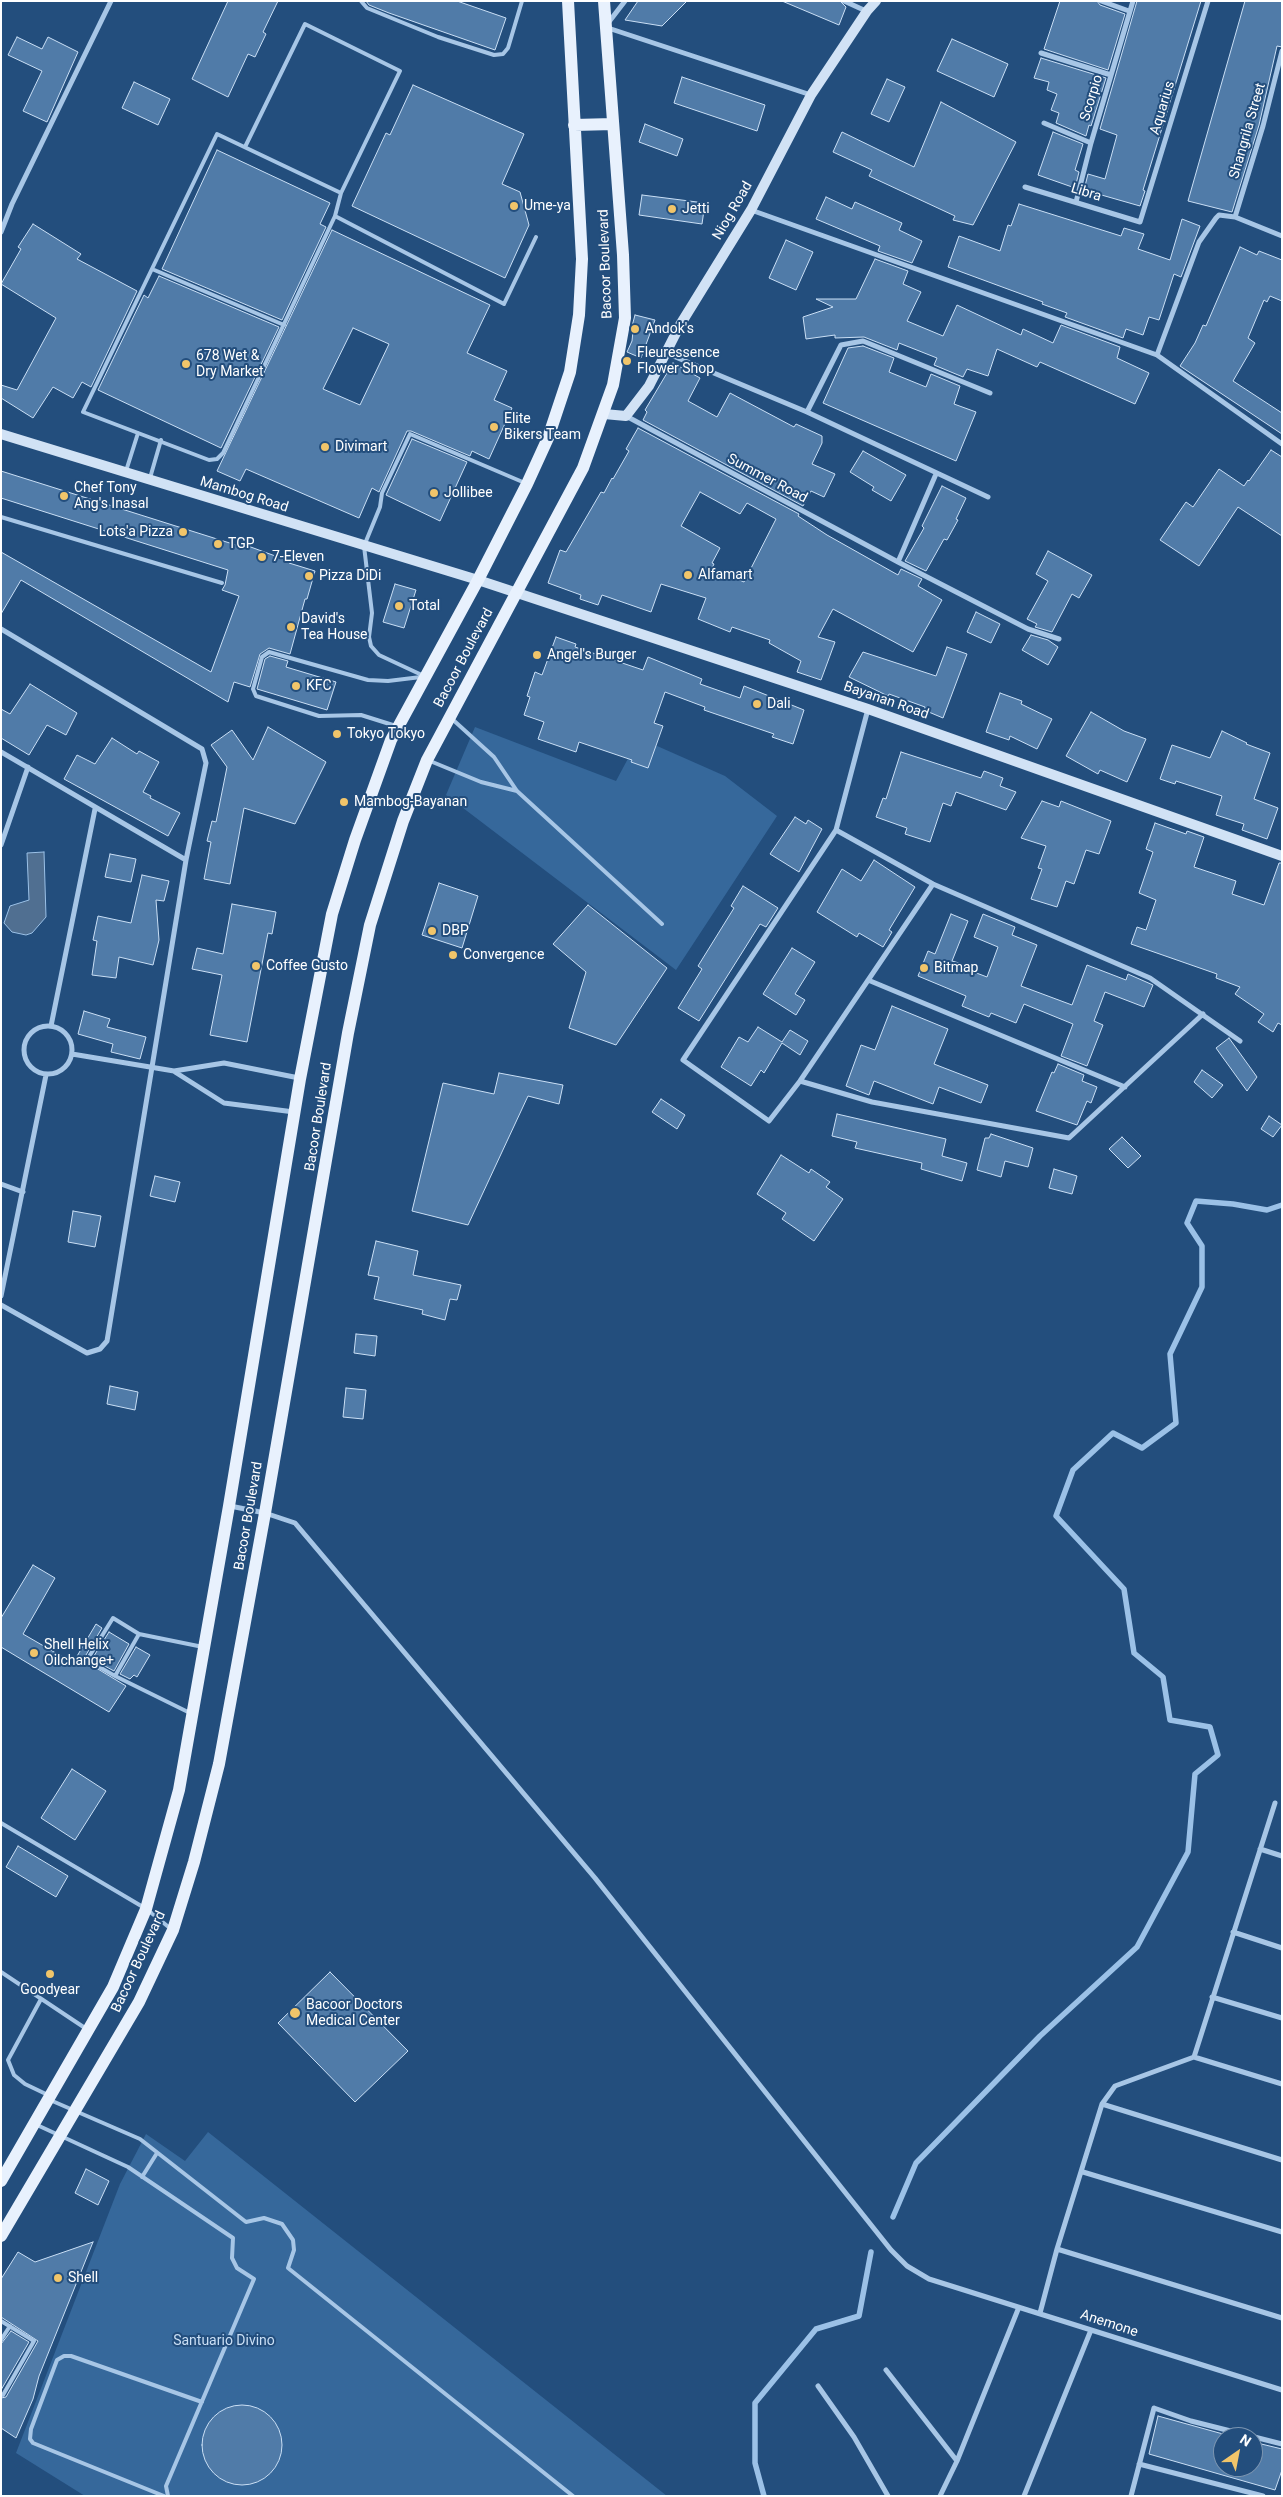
<!DOCTYPE html>
<html>
<head>
<meta charset="utf-8">
<style>
  body { margin:0 }
  #map { position:relative; width:1283px; height:2497px; overflow:hidden; background:#234e7d; font-family:Roboto,sans-serif }
  canvas { display:block }
  .frame { position:absolute; inset:0; border:2px solid #fff; pointer-events:none }
  .north { position:absolute; left:1213px; top:2427px; width:50px; height:50px; box-sizing:border-box; background:#234e7d; border:1px solid #7b95b1; border-radius:50%; rotate:33deg; font-size:14px; font-weight:700; line-height:20px; text-align:center; color:#fff }
  .north::after { content:''; display:block; margin:auto; width:18px; height:22px; background:#f1c56a; clip-path:polygon(50% 0,100% 100%,50% 72%,0 100%) }
</style>
</head>
<body>
<div id="map">
<canvas width="1283" height="2497"></canvas>
<div class="frame"></div>
<div class="north">N</div>
</div>
<script>
const ctx = document.querySelector('canvas').getContext('2d');
ctx.lineJoin = 'round';
function fillPath(path, color) { ctx.fillStyle = color; ctx.fill(path, 'evenodd'); }
const shape = rows => new Path2D(rows.map(r => 'M' + r).join(''));
function trace(path, color, width, dash) { ctx.strokeStyle = color; ctx.lineWidth = width; ctx.lineCap = dash ? 'butt' : 'round'; ctx.setLineDash(dash || []); ctx.stroke(path); }
function drawText(font, color, halo, rows, align = 'center') {
  ctx.font = font + ' Roboto,sans-serif'; ctx.lineWidth = 4; ctx.setLineDash([]); ctx.textBaseline = 'middle'; ctx.strokeStyle = halo; ctx.fillStyle = color; for (const [text, x, y, turn = 0] of rows) {
    ctx.save(); ctx.translate(x, y); ctx.rotate((+turn || 0) * Math.PI / 180); ctx.textAlign = isNaN(turn) ? turn : align; if (halo) ctx.strokeText(text, 0, 0); ctx.fillText(text, 0, 0); ctx.restore();
  }
}
const green = shape([
  [475,727,616,781,639,738,725,776,777,816,676,970,446,795],
  [208,2132,667,2496,85,2496,16,2453,120,2184,146,2134,185,2161]
]);
const water = shape([
  [44,852,46,917,32,933,26,935,12,932,4,923,10,906,29,900,27,853,44,852]
]);
const stream = shape([
  [893,2217,916,2163,1040,2036,1137,1947,1188,1852,1195,1774,1218,1755,1210,1727,1170,1720,1163,1677,1134,1653,1124,1589,1056,1516,1073,1470,1113,1433,1142,1448,1176,1423,1170,1354,1202,1287,1202,1246,1187,1223,1196,1201,1233,1204,1267,1210,1282,1205],
  [764,2496,755,2463,755,2403,816,2329,859,2316,871,2252]
]);
const building = shape([
  [228,1,278,1,263,32,266,34,255,57,248,54,228,97,192,79,228,1],
  [366,1,457,1,506,18,495,50,389,13,369,5,366,1],
  [638,1,687,1,662,26,625,20,638,1],
  [782,1,840,1,846,7,839,25,782,1],
  [1060,1,1097,1,1100,5,1125,14,1108,70,1044,49,1060,1],
  [1137,1,1201,1,1143,190,1145,191,1140,206,1084,190,1088,174,1105,179,1117,135,1100,129,1137,1],
  [1245,1,1282,1,1282,47,1277,46,1259,125,1232,212,1188,201,1245,1],
  [17,37,42,49,48,37,78,52,47,122,23,111,42,71,8,55,17,37],
  [952,39,1008,64,994,97,937,71,952,39],
  [1041,58,1106,78,1091,126,1089,125,1086,136,1056,123,1059,113,1051,110,1057,94,1047,90,1049,82,1034,78,1041,58],
  [682,77,765,105,757,131,674,103,682,77],
  [887,79,905,87,889,122,871,114,887,79],
  [134,82,170,99,158,125,122,108,134,82],
  [413,85,524,134,502,184,520,192,529,225,505,278,352,206,386,133,390,135,413,85],
  [941,102,1016,142,973,225,953,220,955,216,869,176,872,170,833,152,842,132,914,167,941,102],
  [645,124,683,139,677,156,639,142,645,124],
  [1053,132,1083,144,1075,170,1079,172,1075,188,1038,175,1053,132],
  [217,150,330,203,320,224,326,227,282,320,162,269,217,150],
  [642,195,705,203,702,224,639,215,642,195],
  [826,197,852,209,855,202,902,223,899,230,922,241,912,263,878,251,880,246,816,219,826,197],
  [1019,204,1121,236,1124,228,1144,234,1138,249,1170,260,1182,219,1200,226,1181,277,1174,274,1159,320,1149,317,1143,335,1126,329,1123,338,1065,317,1067,313,1042,304,1043,302,948,267,959,236,1000,251,1008,225,1011,226,1019,204],
  [33,224,81,254,77,259,137,291,91,387,82,382,73,398,53,387,33,418,1,398,1,385,17,390,56,318,1,284,21,249,18,247,33,224],
  [332,230,490,305,467,353,507,371,494,400,512,408,489,459,472,451,470,456,411,431,407,431,379,492,372,488,359,518,246,469,240,481,217,471,332,230],
  [353,328,389,344,360,405,323,389,353,328],
  [786,240,813,252,796,290,769,278,786,240],
  [1240,247,1257,255,1259,251,1282,260,1282,301,1270,296,1267,302,1264,300,1248,338,1255,343,1233,381,1282,413,1282,434,1180,366,1195,343,1203,325,1206,326,1240,247],
  [875,259,908,271,903,284,921,292,907,321,943,336,957,305,1021,335,1023,329,1053,343,1061,325,1120,347,1117,358,1149,373,1135,404,1040,362,1037,367,997,349,988,376,967,369,963,377,934,365,937,358,899,343,897,350,864,337,835,338,835,335,806,339,803,317,833,307,816,299,856,299,875,259],
  [159,276,279,327,221,448,98,390,144,295,148,298,159,276],
  [635,315,655,320,641,358,627,352,632,341,633,331,631,330,635,315],
  [863,346,894,358,889,372,926,387,931,374,960,386,954,404,976,412,956,461,823,403,848,348,863,346],
  [673,363,700,378,688,401,717,417,730,393,794,427,796,424,822,436,822,443,812,464,835,474,824,497,811,491,803,506,643,420,647,412,645,410,673,363],
  [638,428,799,514,798,516,827,535,898,575,901,569,922,579,918,586,942,600,913,652,833,609,818,637,835,642,821,680,797,672,801,661,769,643,770,640,732,627,730,632,698,619,706,598,661,584,651,612,602,595,598,605,580,599,581,595,548,583,560,550,566,552,601,492,604,493,612,478,613,479,629,451,626,449,638,428],
  [700,492,740,514,747,503,776,519,744,582,712,568,714,564,712,563,720,548,681,526,700,492],
  [412,439,467,462,440,521,386,495,412,439],
  [1271,450,1282,457,1282,536,1238,507,1199,566,1160,540,1186,502,1193,507,1219,469,1244,486,1248,480,1249,481,1271,450],
  [863,451,906,475,891,501,872,490,874,487,850,472,863,451],
  [1,471,236,545,237,542,289,561,289,563,315,571,307,599,305,599,290,654,269,648,260,654,250,687,234,682,228,702,21,580,1,614,1,552,211,672,239,596,222,590,225,585,228,570,1,498,1,471],
  [942,486,966,498,956,519,958,520,947,540,944,539,926,571,905,561,924,528,922,526,942,486],
  [1048,551,1092,575,1079,598,1072,594,1052,632,1035,627,1037,624,1027,619,1048,581,1036,574,1048,551],
  [395,584,416,590,404,628,383,622,395,584],
  [976,612,1000,624,991,643,967,632,976,612],
  [1031,635,1048,640,1058,647,1048,665,1022,650,1031,635],
  [556,637,576,644,575,647,643,670,648,657,702,679,700,684,740,698,744,686,804,710,793,744,772,737,774,734,704,710,705,707,665,692,654,723,663,726,648,768,631,762,632,760,579,742,576,752,538,739,544,722,524,715,530,697,527,696,535,672,542,675,556,637],
  [947,647,967,654,943,718,924,710,925,707,889,694,888,696,849,677,863,652,936,676,947,647],
  [270,656,288,661,286,667,336,682,327,710,257,689,265,659,270,656],
  [30,684,77,713,66,735,47,725,29,755,1,738,1,709,10,714,30,684],
  [1000,693,1022,701,1021,704,1052,719,1037,749,1010,736,1009,740,986,732,1000,693],
  [1091,712,1124,731,1146,739,1127,782,1100,770,1098,774,1066,756,1091,712],
  [268,727,326,762,295,824,244,808,230,884,204,879,211,842,207,841,212,821,216,822,227,767,211,745,232,730,253,760,268,727],
  [1222,731,1247,743,1246,744,1270,753,1254,799,1278,808,1267,839,1242,830,1244,824,1216,815,1222,796,1176,781,1175,784,1160,779,1172,745,1210,758,1222,731],
  [112,738,137,754,139,751,159,762,143,792,151,796,150,798,180,813,168,836,64,779,77,755,95,764,112,738],
  [901,752,981,778,984,771,1003,778,1000,786,1016,792,1006,810,956,792,951,806,943,803,930,842,905,834,907,828,876,817,883,798,886,799,901,752],
  [1042,801,1059,807,1061,801,1111,821,1099,854,1086,850,1074,884,1066,881,1057,907,1031,899,1042,869,1038,868,1046,846,1021,838,1042,801],
  [795,817,806,824,808,820,822,829,799,872,770,854,795,817],
  [1155,823,1186,834,1187,831,1204,837,1194,867,1236,881,1232,894,1264,905,1279,863,1282,863,1282,1025,1278,1023,1273,1032,1258,1022,1264,1014,1235,994,1240,987,1216,978,1217,974,1131,944,1137,927,1146,930,1156,900,1139,893,1153,852,1146,849,1155,823],
  [110,854,136,859,131,882,105,877,110,854],
  [874,860,915,887,889,930,892,932,883,947,859,933,857,937,817,912,842,869,861,881,874,860],
  [142,875,169,881,164,901,156,900,159,940,153,965,119,957,116,978,92,975,97,941,93,940,98,916,131,923,142,875],
  [439,883,478,896,462,948,422,935,439,883],
  [743,886,778,908,766,927,760,924,699,1021,678,1008,702,969,698,966,734,908,731,906,743,886],
  [232,904,276,912,272,934,268,933,247,1042,210,1035,222,975,192,969,197,948,223,954,232,904],
  [588,905,667,968,616,1045,569,1028,586,972,553,944,588,905],
  [951,914,968,921,952,961,959,963,958,966,987,977,998,947,974,937,983,914,1015,927,1012,935,1037,945,1021,986,1072,1005,1087,965,1126,980,1128,974,1153,985,1144,1007,1105,992,1094,1021,1103,1025,1087,1066,1061,1056,1073,1024,1024,1004,1016,1023,991,1013,989,1017,962,1006,966,996,918,976,928,951,935,954,951,914],
  [792,948,815,962,795,994,805,1000,796,1015,763,994,792,948],
  [892,1006,948,1029,934,1064,988,1085,981,1103,939,1087,933,1104,874,1081,869,1095,846,1086,861,1045,875,1050,892,1006],
  [84,1011,110,1019,107,1027,146,1037,140,1059,111,1052,113,1044,78,1034,84,1011],
  [758,1027,782,1042,790,1030,808,1041,800,1055,782,1043,764,1073,761,1070,751,1086,721,1067,739,1037,748,1042,758,1027],
  [1229,1038,1257,1077,1247,1091,1216,1048,1229,1038],
  [1058,1064,1084,1075,1082,1081,1097,1087,1091,1103,1087,1101,1077,1125,1036,1111,1052,1072,1054,1073,1058,1064],
  [1202,1070,1223,1085,1212,1098,1194,1082,1202,1070],
  [499,1073,563,1085,559,1104,528,1096,468,1225,412,1211,443,1083,494,1094,499,1073],
  [661,1099,685,1115,677,1129,652,1112,661,1099],
  [837,1114,946,1139,942,1156,967,1163,962,1181,921,1169,922,1163,855,1148,857,1142,832,1136,837,1114],
  [1269,1116,1282,1125,1273,1137,1261,1129,1269,1116],
  [991,1134,1033,1148,1028,1167,1005,1161,1001,1177,977,1170,985,1138,989,1138,991,1134],
  [1122,1137,1141,1156,1128,1168,1109,1149,1122,1137],
  [781,1155,809,1173,811,1169,830,1182,826,1187,843,1199,814,1241,782,1219,786,1213,757,1194,781,1155],
  [1054,1169,1077,1176,1072,1194,1049,1188,1054,1169],
  [155,1176,180,1182,175,1202,150,1196,155,1176],
  [73,1211,101,1216,95,1247,68,1242,73,1211],
  [376,1241,418,1251,413,1275,461,1285,457,1300,450,1299,445,1320,422,1314,423,1310,374,1299,379,1277,368,1275,376,1241],
  [356,1334,377,1336,375,1356,354,1353,356,1334],
  [110,1386,138,1392,135,1410,107,1404,110,1386],
  [346,1388,366,1390,363,1419,343,1417,346,1388],
  [33,1565,55,1578,23,1634,73,1663,96,1624,102,1628,83,1660,126,1686,109,1712,1,1647,1,1618,33,1565],
  [109,1632,129,1644,114,1671,92,1659,109,1632],
  [136,1647,150,1655,137,1677,134,1675,130,1679,120,1674,136,1647],
  [72,1769,106,1791,75,1840,41,1818,72,1769],
  [18,1846,68,1876,56,1897,6,1867,18,1846],
  [330,1972,408,2051,355,2102,278,2023,330,1972],
  [86,2169,109,2181,98,2205,75,2193,86,2169],
  [93,2242,39,2376,33,2399,16,2438,1,2428,1,2398,6,2397,38,2341,1,2317,1,2279,18,2252,35,2262,93,2242],
  [11,2331,29,2342,1,2390,1,2344,11,2331],
  '202 2445a40 40 0 1 1 80 0a40 40 0 1 1-80 0Z',
  [1158,2416,1223,2434,1223,2467,1253,2467,1253,2442,1282,2449,1282,2470,1275,2490,1149,2454,1158,2416]
]);
const lane = shape([
  [361,1,367,8,438,37,494,55,503,54,508,48,522,1],
  [217,134,341,193,335,216,223,453,217,459,209,460,83,412,217,134],
  [245,147,305,24,400,71,341,193],
  [335,216,504,304,536,237],
  [152,269,284,325],
  [126,471,138,433],
  [150,478,161,440],
  [1,517,222,583],
  [424,676,379,655,371,646,369,637,372,613,364,546,380,507,382,493,410,434,525,483],
  [451,718,494,757,517,791,662,924],
  [396,726,361,715,319,716,256,696,253,689,262,657,269,652,368,680,388,681,421,677],
  [430,761,481,782,517,791],
  [139,1634,115,1676,190,1713],
  [115,1676,87,1660,113,1618,139,1634,203,1647],
  [1,1823,143,1907],
  [149,1911,171,1929],
  [1,1972,85,2028],
  [41,1999,8,2060,14,2075,25,2084,48,2095],
  [50,2100,140,2139,246,2222,264,2218,282,2224,293,2240,294,2250,288,2268,573,2496],
  [37,2125,128,2167,233,2238,232,2258,237,2268,254,2279,166,2486,168,2496],
  [142,2177,157,2153],
  [1,2321,34,2341,3,2395,1,2394],
  [1,2340,10,2326],
  [164,2496,33,2443,30,2439,31,2429,57,2360,64,2356,71,2356,202,2402]
]);
const street = shape([
  [625,1,605,27,811,95],
  [844,1,866,11],
  [1101,1,1129,11],
  [1041,53,1111,75],
  [1044,123,1091,143],
  [1025,187,1140,222,1208,1],
  [1076,202,1091,143,1133,1],
  [751,210,1157,355,1282,444],
  [1235,217,1263,126,1282,51],
  [1,232,12,204,111,1],
  [666,353,807,412,988,497],
  [1157,355,1199,242,1216,218,1219,215,1235,217,1282,236],
  [807,412,841,345,863,341,990,393],
  [626,416,898,562,1028,629,1059,639],
  [898,562,936,474],
  [1,629,202,749,206,763,186,860,107,1341,100,1349,87,1353,1,1305],
  [868,709,836,830,683,1060,769,1121,800,1081,933,884],
  [1,752,186,860],
  [836,830,933,884,1150,978,1240,1041],
  [1,845,28,767],
  [868,980,1125,1087],
  '24 1050a24 24 0 1 1 48 0a24 24 0 1 1-48 0Z',
  [51,1026,95,809],
  [72,1054,174,1071,224,1063,299,1078],
  [175,1072,224,1103,294,1112],
  [800,1081,872,1102,1069,1138,1203,1014],
  [1,1184,23,1192],
  [1,1296,46,1075],
  [230,1506,265,1513,295,1523,595,1878,891,2250,907,2266,929,2279,1282,2390],
  [1260,1849,1282,1856],
  [1233,1932,1282,1948],
  [1212,1997,1282,2018],
  [1194,2057,1282,2084],
  [1102,2104,1282,2160],
  [1083,2172,1282,2232],
  [1057,2249,1282,2318],
  [1040,2313,1057,2249,1102,2104,1115,2086,1194,2057,1275,1803],
  [886,2370,957,2461],
  [818,2386,854,2437,888,2496],
  [1139,2464,1263,2496],
  [940,2496,957,2461,1019,2307],
  [1024,2496,1091,2330],
  [1131,2496,1154,2408,1191,2421,1282,2444]
]);
const secondary = shape([
  [604,414,626,416,649,386,680,325,751,210,811,95,867,11,876,1],
  [1,434,478,580,868,709,1282,856]
]);
const primary = shape([
  [574,125,613,124],
  [1,2181,113,1987,146,1909,179,1790,229,1506,300,1079,332,914,355,840,391,740,478,580,527,484,548,438,570,372,579,315,582,259,568,1],
  [1,2236,139,2002,173,1930,194,1862,219,1764,265,1513,348,1033,370,925,403,821,427,760,583,468,613,385,625,318,623,255,604,1]
]);
const markers = [
  [514,206,5,"#f1c56a"],
  [672,209,5,"#f1c56a"],
  [635,329,5,"#f1c56a"],
  [627,361,5,"#f1c56a"],
  [186,364,5,"#f1c56a"],
  [494,427,5,"#f1c56a"],
  [325,447,5,"#f1c56a"],
  [434,493,5,"#f1c56a"],
  [64,496,5,"#f1c56a"],
  [183,532,5,"#f1c56a"],
  [218,544,5,"#f1c56a"],
  [262,557,5,"#f1c56a"],
  [688,575,5,"#f1c56a"],
  [309,576,5,"#f1c56a"],
  [399,606,5,"#f1c56a"],
  [291,627,5,"#f1c56a"],
  [537,655,5,"#f1c56a"],
  [296,686,5,"#f1c56a"],
  [757,704,5,"#f1c56a"],
  [337,734,5,"#f1c56a"],
  [344,802,5,"#f1c56a"],
  [432,931,5,"#f1c56a"],
  [453,955,5,"#f1c56a"],
  [256,966,5,"#f1c56a"],
  [924,968,5,"#f1c56a"],
  [34,1653,5,"#f1c56a"],
  [50,1974,5,"#f1c56a"],
  [295,2013,6,"#f1c56a"],
  [58,2278,5,"#f1c56a"]
];
const streetNames = [
  ["Scorpio",1092,98,-73],
  ["Aquarius",1163,108,-73],
  ["Shangrila Street",1248,131,-74],
  ["Libra",1086,193,17],
  ["Niog Road",733,211,-60],
  ["Bacoor Boulevard",606,264,-92],
  ["Summer Road",767,479,28],
  ["Mambog Road",244,495,17],
  ["Bacoor Boulevard",464,658,-62],
  ["Bayanan Road",886,701,19],
  ["Bacoor Boulevard",319,1117,-81],
  ["Bacoor Boulevard",249,1516,-80],
  ["Bacoor Boulevard",139,1962,-65],
  ["Anemone",1109,2324,18]
];
const poiNames = [
  ["Ume-ya",524,206],
  ["Jetti",682,209],
  ["Andok's",645,329],
  ["Fleuressence",637,353],
  ["Flower Shop",637,369],
  ["678 Wet &",196,356],
  ["Dry Market",196,372],
  ["Elite",504,419],
  ["Bikers Team",504,435],
  ["Divimart",335,447],
  ["Chef Tony",74,488],
  ["Ang's Inasal",74,504],
  ["Jollibee",444,493],
  ["Lots'a Pizza",173,532,"right"],
  ["TGP",228,544],
  ["7-Eleven",272,557],
  ["Alfamart",698,575],
  ["Pizza DiDi",319,576],
  ["Total",409,606],
  ["David's",301,619],
  ["Tea House",301,635],
  ["Angel's Burger",547,655],
  ["KFC",306,686],
  ["Dali",767,704],
  ["Tokyo Tokyo",347,734],
  ["Mambog-Bayanan",354,802],
  ["DBP",442,931],
  ["Convergence",463,955],
  ["Coffee Gusto",266,966],
  ["Bitmap",934,968],
  ["Shell Helix",44,1645],
  ["Oilchange+",44,1661],
  ["Goodyear",50,1990,"center"],
  ["Bacoor Doctors",306,2005],
  ["Medical Center",306,2021],
  ["Shell",68,2278]
];
const parkNames = [
  ["Santuario Divino",224,2341]
];
fillPath(green, '#36689b');
fillPath(water, '#506f91');
trace(water, '#9bc1e7', 1);
trace(stream, '#9bc1e7', 5.5);
fillPath(building, '#507ba8');
trace(building, '#cadff5', 1);
trace(lane, '#a7c6e6', 4);
trace(street, '#a7c6e6', 5);
trace(secondary, '#d1e2f5', 10);
trace(primary, '#e8f1fd', 12);
for (const [x, y, r, color] of markers) { const dot = new Path2D(); dot.arc(x, y, r, 0, 2 * Math.PI); ctx.fillStyle = color; ctx.fill(dot); trace(dot, '#234e7d', 2); }
drawText('14px', '#fff', '#234e7d', streetNames);
drawText('14px', '#fff', '#234e7d', poiNames, 'left');
drawText('14px', '#cadff5', '#234e7d', parkNames);
</script>
</body>
</html>
